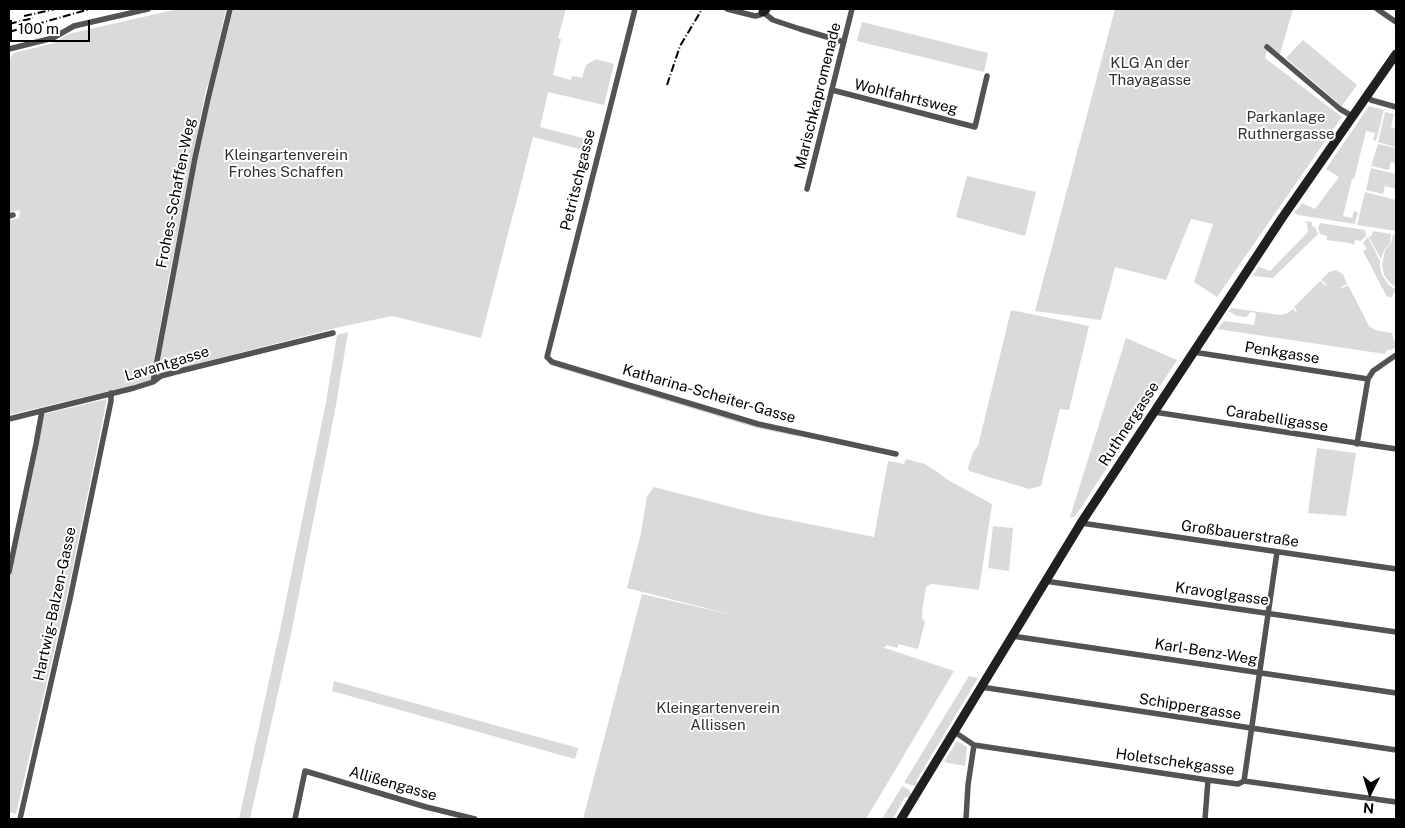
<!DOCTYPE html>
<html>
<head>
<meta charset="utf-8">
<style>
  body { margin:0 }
  #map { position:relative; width:1405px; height:828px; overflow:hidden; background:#fff; font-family:"Public Sans",sans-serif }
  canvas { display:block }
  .frame { position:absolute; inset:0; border:10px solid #000; pointer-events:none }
  .north { position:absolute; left:1345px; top:768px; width:50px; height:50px; -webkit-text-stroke:4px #fff; paint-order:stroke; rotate:185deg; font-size:14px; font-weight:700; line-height:20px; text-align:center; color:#000 }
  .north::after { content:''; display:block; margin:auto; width:18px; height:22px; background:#000; clip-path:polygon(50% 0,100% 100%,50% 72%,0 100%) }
  .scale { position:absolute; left:10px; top:20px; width:80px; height:22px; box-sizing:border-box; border:2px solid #000; border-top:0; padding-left:6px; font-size:15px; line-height:18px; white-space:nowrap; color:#000; -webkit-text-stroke:4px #fff; paint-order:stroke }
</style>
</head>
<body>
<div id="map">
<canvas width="1405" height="828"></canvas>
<div class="frame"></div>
<div class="north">N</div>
<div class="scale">100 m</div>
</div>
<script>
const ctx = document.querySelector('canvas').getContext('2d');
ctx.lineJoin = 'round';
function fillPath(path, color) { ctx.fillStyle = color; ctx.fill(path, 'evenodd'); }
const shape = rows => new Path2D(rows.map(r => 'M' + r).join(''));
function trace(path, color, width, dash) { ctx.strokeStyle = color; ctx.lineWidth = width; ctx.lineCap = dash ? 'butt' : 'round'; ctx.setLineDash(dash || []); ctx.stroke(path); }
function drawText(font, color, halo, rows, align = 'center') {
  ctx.font = font + ' "Public Sans",sans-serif'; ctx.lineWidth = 4; ctx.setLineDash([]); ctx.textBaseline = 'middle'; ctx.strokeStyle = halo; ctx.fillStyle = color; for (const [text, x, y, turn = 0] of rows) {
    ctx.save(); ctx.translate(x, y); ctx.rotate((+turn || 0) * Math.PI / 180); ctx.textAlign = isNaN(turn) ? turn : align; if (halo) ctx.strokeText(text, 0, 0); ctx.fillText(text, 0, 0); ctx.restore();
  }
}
const green = shape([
  [178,9,226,9,210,80,206,89,168,282,150,381,9,415,9,221,19,218,20,210,9,212,9,69,11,56,14,53,54,43,68,34],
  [233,9,566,9,558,38,561,39,553,75,571,80,572,76,582,78,586,65,596,59,614,64,604,105,548,92,540,127,594,141,593,146,591,152,533,137,481,338,392,316,340,327,157,374,200,144],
  [1115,9,1293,9,1280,54,1268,46,1265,58,1342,117,1217,297,1194,282,1213,224,1191,219,1166,280,1115,267,1101,320,1035,311],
  [862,22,988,53,984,72,857,41],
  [1303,40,1357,85,1341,107,1337,102,1286,58],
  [1369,106,1384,110,1376,141,1373,140,1375,133,1366,131,1354,179,1352,179,1343,216,1352,218,1354,211,1358,212,1355,224,1298,215,1294,213,1302,203,1315,209,1339,177,1326,169],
  [1385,112,1394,114,1391,127,1396,129,1396,140,1395,147,1378,142],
  [1378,144,1396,148,1396,164,1391,162,1389,170,1371,166],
  [1371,168,1396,174,1394,182,1396,183,1396,189,1385,186,1383,194,1366,190],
  [967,176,1036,192,1025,236,956,217],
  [1365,192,1396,200,1396,231,1357,225],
  [1305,221,1312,222,1312,226,1316,228,1318,234,1273,278,1254,276,1253,275,1259,267,1270,271,1308,232,1307,223],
  [1320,223,1365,230,1366,236,1361,241,1355,240,1354,245,1349,243,1327,240,1327,236,1320,234,1318,228],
  [1373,231,1391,234,1390,243,1384,250,1381,259,1369,237,1372,235],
  [1393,234,1396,235,1396,287,1390,283,1384,275,1382,266,1385,250,1391,243],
  [1368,237,1380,261,1380,267,1382,275,1389,285,1396,290,1391,298,1389,296,1387,297,1363,251,1367,249,1363,243],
  [1336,270,1343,274,1347,284,1341,287,1341,289,1348,285,1369,326,1375,330,1392,333,1396,347,1391,350,1387,350,1385,354,1217,329,1224,321,1254,325,1256,313,1251,312,1246,317,1237,316,1228,311,1232,308,1280,315,1286,314,1293,309,1296,312,1297,311,1294,307,1320,281,1326,286,1326,284,1321,280,1329,272],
  [1011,310,1089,326,1069,410,1060,409,1041,486,1029,489,969,471,968,468,973,452,978,446],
  [348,332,336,405,291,634,250,819,239,819,280,630,326,402,337,335],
  [1126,338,1177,360,1080,509,1074,517,1070,517],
  [559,367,794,434,800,437,756,428,559,368],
  [107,399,66,600,16,814,9,812,9,574,44,414],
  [1317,448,1356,453,1346,516,1308,513],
  [906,459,925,464,936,471,948,480,992,504,979,590,932,584,929,585,926,587,922,612,922,618,925,622,918,649,899,644,897,648,887,645,886,647,882,647,954,671,866,819,583,819,642,594,737,616,627,588,641,533,647,496,654,487,759,514,874,537,888,461,904,464],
  [993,526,1013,528,1009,571,988,568],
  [969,676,978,678,916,781,918,784,915,786,905,783,905,781],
  [334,681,578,748,575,759,332,691],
  [957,741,967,747,965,766,944,762],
  [903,786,909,790,911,794,910,798,905,797,893,819,882,819,901,788]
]);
const street = shape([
  [635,9,547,357,552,362,758,424,896,454],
  [727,9,755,16,760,15,763,12,773,20,800,29,844,42],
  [1377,9,1396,22],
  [1267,47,1340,109,1352,116],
  [9,49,53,38,74,26,148,9],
  [832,90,975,127,987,76],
  [1367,96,1371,100,1396,107],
  [807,189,852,9],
  [9,216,13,215],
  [1193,352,1368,379],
  [153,382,195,158,208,99,230,9],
  [1154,412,1396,449],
  [9,419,134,388,153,382,161,376,176,372,333,333],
  [1357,444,1368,379,1373,371,1396,355],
  [1081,523,1396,569],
  [9,572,36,444,42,411],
  [1045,581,1396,632],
  [1012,636,1396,693],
  [981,687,1396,750],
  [953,731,974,745,1208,780,1238,784,1244,781,1396,802],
  [1244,781,1277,552],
  [20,819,70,599,111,401,111,393],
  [295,819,305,771,426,807,475,819],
  [966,819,968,785,974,745],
  [1205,819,1208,780]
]);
const secondary = shape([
  [763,12,766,9],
  [901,819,1081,523,1282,218,1396,54]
]);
const rail = shape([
  [24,16,55,9],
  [9,24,33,18],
  [9,32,90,9],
  [667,85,680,46,701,11]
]);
const parkNames = [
  ["KLG An der",1150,63],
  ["Thayagasse",1150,80],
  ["Parkanlage",1286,117],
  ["Ruthnergasse",1286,134],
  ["Kleingartenverein",286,155],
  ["Frohes Schaffen",286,172],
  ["Kleingartenverein",718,708],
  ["Allissen",718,725]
];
const streetNames = [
  ["Marischkapromenade",818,96,-76],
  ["Wohlfahrtsweg",906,97,14],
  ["Petritschgasse",578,180,-76],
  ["Frohes-Schaffen-Weg",176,193,-79],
  ["Penkgasse",1282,353,9],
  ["Lavantgasse",167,364,-17],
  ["Katharina-Scheiter-Gasse",709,394,16],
  ["Carabelligasse",1277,419,9],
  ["Ruthnergasse",1129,424,-57],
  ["Großbauerstraße",1240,534,8],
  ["Kravoglgasse",1222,594,8],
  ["Hartwig-Balzen-Gasse",55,604,-78],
  ["Karl-Benz-Weg",1206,652,9],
  ["Schippergasse",1190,707,9],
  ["Holetschekgasse",1175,762,8],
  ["Allißengasse",393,784,16]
];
fillPath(green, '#dadada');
trace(street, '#535353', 5.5);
trace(secondary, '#202020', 9);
trace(rail, '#000', 2, [8, 2.5, 1, 2.5]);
drawText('15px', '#313131', '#fff', parkNames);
drawText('15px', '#000', '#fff', streetNames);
</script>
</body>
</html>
